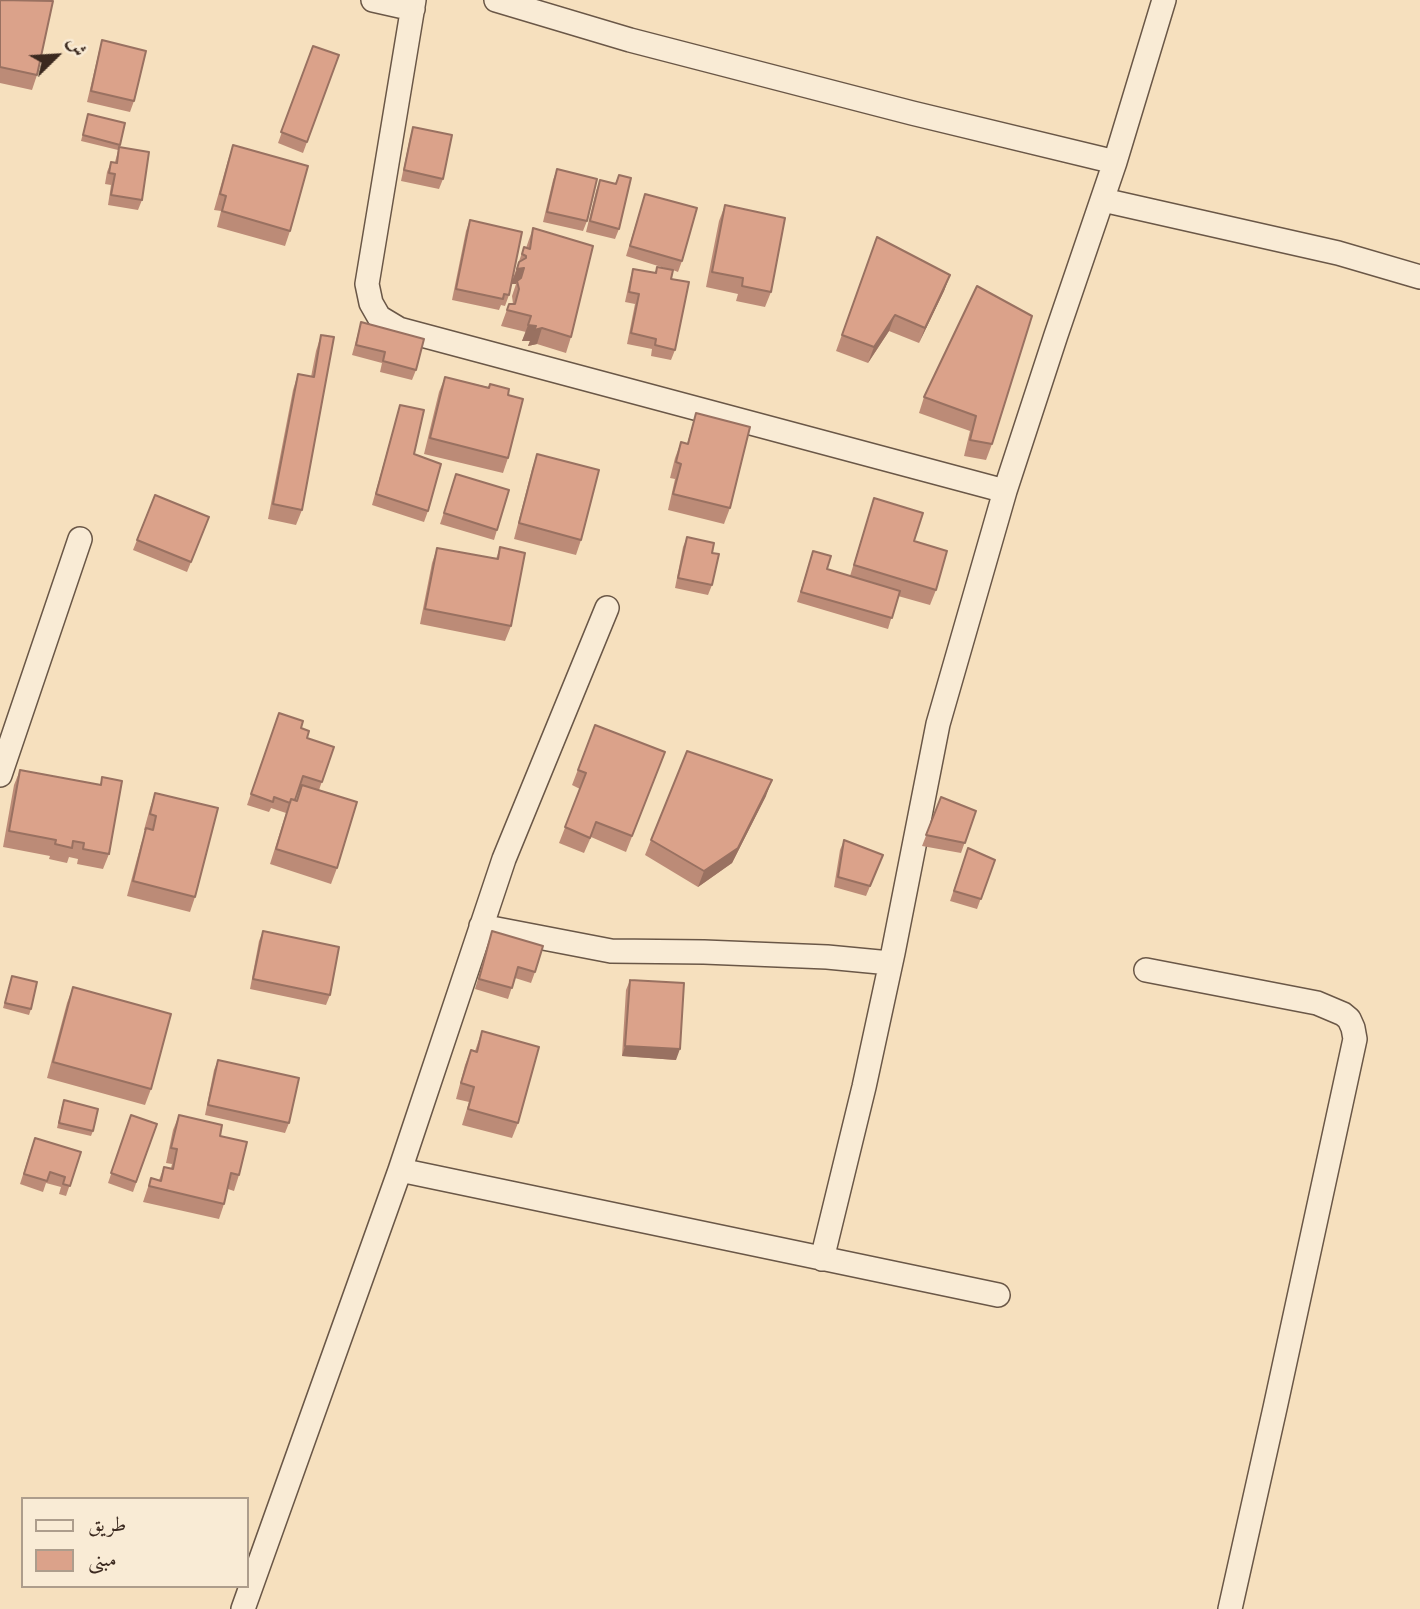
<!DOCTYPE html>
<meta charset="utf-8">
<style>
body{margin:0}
#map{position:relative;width:1420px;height:1609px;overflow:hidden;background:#f6e0be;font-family:"Sorts Mill Goudy",Amiri,serif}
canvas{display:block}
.legend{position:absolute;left:21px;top:1497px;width:228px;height:91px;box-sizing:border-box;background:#f9ebd5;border:2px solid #ad9d8c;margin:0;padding:9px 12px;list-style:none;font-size:21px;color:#3b291f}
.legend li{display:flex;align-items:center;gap:14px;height:35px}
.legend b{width:35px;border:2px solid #ad9d8c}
.north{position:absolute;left:21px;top:21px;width:70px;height:70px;-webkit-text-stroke:5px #f9ebd5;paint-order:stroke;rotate:66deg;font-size:19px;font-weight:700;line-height:28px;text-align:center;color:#3b291f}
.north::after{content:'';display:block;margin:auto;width:24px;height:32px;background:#3b291f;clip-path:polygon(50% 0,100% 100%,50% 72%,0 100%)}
</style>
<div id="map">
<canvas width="1420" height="1609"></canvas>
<ul class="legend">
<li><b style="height:9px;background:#f9ebd5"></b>طريق</li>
<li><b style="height:19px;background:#dba28a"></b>مبنى</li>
</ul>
<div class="north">ش</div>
</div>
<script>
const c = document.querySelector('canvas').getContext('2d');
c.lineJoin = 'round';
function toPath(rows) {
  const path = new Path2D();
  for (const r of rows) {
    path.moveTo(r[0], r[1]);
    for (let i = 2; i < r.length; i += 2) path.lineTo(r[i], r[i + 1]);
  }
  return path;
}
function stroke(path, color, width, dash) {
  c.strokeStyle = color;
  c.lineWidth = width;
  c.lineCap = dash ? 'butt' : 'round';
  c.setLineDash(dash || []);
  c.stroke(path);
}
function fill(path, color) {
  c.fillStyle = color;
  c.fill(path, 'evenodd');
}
const minor = toPath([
 [373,0,413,9],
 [414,0,367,284,371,303,379,317,399,329,1005,491],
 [496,0,630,40,912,113,1115,162],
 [1103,200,1338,253,1420,277],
 [0,775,80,539],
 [481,926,611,951,704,952,827,957,890,963],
 [1146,970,1317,1003,1343,1014,1349,1019,1353,1028,1355,1039,1275,1408,1230,1609],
 [400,1170,998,1295],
 [822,1259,864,1087,893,953,938,724,1005,491,1056,335,1115,162,1164,0],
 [243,1609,400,1170,504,859,607,608]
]);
stroke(minor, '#6a5747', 26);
stroke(minor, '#f9ebd5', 23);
fill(toPath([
 [0,0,37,75,32,90,0,83],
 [102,40,134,101,130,112,87,102,99,51],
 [313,46,339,55,303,153,278,143],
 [88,114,120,145,118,150,81,141],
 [413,127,443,179,439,189,401,181,410,137],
 [233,145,290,231,285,246,217,227,221,211,214,210,228,160],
 [119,147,142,200,138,210,108,205,111,185,105,184,107,172,111,162,115,162],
 [557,169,587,221,583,231,543,222,553,180],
 [619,175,619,229,615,239,586,232,596,191,600,180,615,184],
 [645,194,682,261,678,272,673,270,671,279,675,350,671,360,651,356,652,349,627,344,635,304,625,302,630,279,633,269,655,273,657,267,671,270,626,256],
 [725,205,771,292,765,307,736,301,738,294,706,287,719,221],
 [470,220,509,295,505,306,501,305,499,310,452,300,466,231],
 [533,228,571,337,566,353,537,344,528,346,530,341,522,341,526,332,501,326,509,304,513,304,512,296,516,284,511,284,524,247,526,248],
 [877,237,950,275,944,291,919,343,889,331,868,363,836,351],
 [977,286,992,444,986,460,964,456,970,431,919,413,924,397],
 [361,322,416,370,412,380,380,372,382,363,352,355],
 [321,335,302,510,296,525,268,519,293,390,298,374,311,377,316,351],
 [445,377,488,387,490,384,508,395,508,458,503,473,424,454,439,392],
 [400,405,428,511,424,522,372,505],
 [696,413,730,508,724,524,668,510,675,479,670,478,675,458,681,442,687,444],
 [537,454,581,540,576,555,514,539,532,469],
 [453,485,497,530,494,540,440,524],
 [155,495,209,517,187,572,133,550],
 [874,498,914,541,936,590,930,605,898,596,888,629,797,602,813,551,827,569,850,576],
 [687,537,712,553,712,585,708,595,675,588,683,547],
 [500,547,511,626,505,641,420,624,432,563,437,548,496,559],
 [279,713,301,728,307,738,334,747,319,790,337,868,331,884,270,864,286,813,271,808,269,812,247,805],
 [300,787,301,787,296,801,295,800],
 [595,725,665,752,626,852,591,837,584,853,559,843,580,789,572,785],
 [20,770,100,785,102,777,109,854,103,869,77,864,78,859,69,857,67,863,49,859,50,856,3,847,14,785],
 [155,793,195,897,190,912,127,896,141,844,146,830,144,830,150,808],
 [766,796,732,863,698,887,645,855,651,840],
 [941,797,976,811,961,853,922,846],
 [844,840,883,855,866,896,834,887,840,850],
 [968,848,995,860,977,909,950,901],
 [263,931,330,995,326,1005,250,989,259,941],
 [492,931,535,972,531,983,515,978,508,999,475,989],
 [12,976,31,1009,29,1015,3,1008],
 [630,980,676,1060,622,1056,626,990],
 [73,987,151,1089,145,1105,47,1078,67,1003],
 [482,1031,518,1123,512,1138,462,1125,469,1102,456,1099,465,1065,471,1050,475,1051],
 [218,1060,289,1123,285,1133,205,1115,214,1070],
 [62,1106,93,1131,91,1136,57,1128],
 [131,1115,157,1124,133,1192,108,1183],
 [179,1115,220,1136,239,1175,234,1191,228,1189,224,1204,219,1219,143,1202,151,1178,159,1180,164,1167,171,1168,172,1164,166,1163,173,1130],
 [31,1149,81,1152,66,1196,59,1194,61,1187,46,1183,43,1192,20,1184]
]), '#bc8b77');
fill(toPath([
 [524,268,519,283,517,281,516,284,511,284,517,269],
 [950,275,944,291,919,343,925,328],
 [895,315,889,331,868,363,874,347],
 [528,325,536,326,542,328,537,344,528,346,530,341,522,341],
 [772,780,766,796,732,863,698,887,704,871],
 [625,1046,680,1049,676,1060,622,1056]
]), '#997161');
const building = toPath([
 [0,0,53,1,37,75,0,67,0,0],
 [102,40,146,51,134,101,91,91,102,40],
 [313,46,339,55,307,142,281,132,313,46],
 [88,114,125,123,120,145,83,135,88,114],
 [413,127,452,135,443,179,404,170,413,127],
 [233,145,308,166,290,231,222,211,226,196,220,194,233,145],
 [119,147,149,152,142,200,111,195,115,174,109,173,111,162,117,163,119,147],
 [557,169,597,179,587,221,547,212,557,169],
 [619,175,631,178,619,229,590,221,600,180,616,184,619,175],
 [645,194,697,208,682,261,630,246,645,194],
 [725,205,785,218,771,292,742,286,743,278,712,272,725,205],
 [470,220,522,232,509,295,504,294,503,299,456,289,470,220],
 [533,228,593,246,571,337,542,328,534,330,536,326,528,325,531,316,507,310,509,304,515,304,519,289,517,281,521,278,524,268,517,269,519,262,526,258,526,256,522,254,524,247,530,249,533,228],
 [877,237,950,275,925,328,895,315,874,347,842,335,877,237],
 [657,267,673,270,671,279,689,282,675,350,655,345,656,339,631,333,639,294,629,292,633,269,656,273,657,267],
 [977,286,1032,316,992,444,970,440,976,416,924,397,977,286],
 [361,322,424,339,416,370,383,361,385,352,356,345,361,322],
 [321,335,334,337,302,510,273,504,298,374,314,377,321,335],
 [445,377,489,388,490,384,509,389,508,395,523,399,508,458,430,438,445,377],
 [400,405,424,410,414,454,441,464,428,511,376,494,400,405],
 [696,413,750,427,730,508,673,494,681,464,676,462,681,442,688,444,696,413],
 [537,454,599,470,581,540,519,523,537,454],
 [456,474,509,490,497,530,444,513,456,474],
 [155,495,209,517,191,562,137,540,155,495],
 [874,498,923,513,914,541,947,551,936,590,854,565,874,498],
 [687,537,714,543,712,553,719,554,712,585,678,578,687,537],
 [500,547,525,553,511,626,425,609,437,548,498,559,500,547],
 [813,551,831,556,827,569,900,591,892,618,801,592,813,551],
 [279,713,303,721,301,728,309,731,307,738,334,747,322,782,303,776,295,800,291,799,290,803,274,797,273,802,251,794,279,713],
 [595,725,665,752,632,836,596,822,590,838,565,827,586,773,578,770,595,725],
 [687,751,772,780,738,848,704,871,651,840,687,751],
 [20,770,101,785,102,777,122,781,109,854,83,849,84,843,73,841,72,848,55,844,56,840,9,831,20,770],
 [302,785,357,802,337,868,276,849,291,799,297,801,302,785],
 [155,793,218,808,195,897,133,881,146,828,153,830,156,816,150,814,155,793],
 [941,797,976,811,965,843,926,835,941,797],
 [844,840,883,855,870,886,838,877,844,840],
 [968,848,995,860,981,899,954,891,968,848],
 [263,931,339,947,330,995,253,979,263,931],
 [492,931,543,946,535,972,518,967,512,988,479,979,492,931],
 [12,976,37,982,31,1009,5,1003,12,976],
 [630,980,684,983,680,1049,625,1046,630,980],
 [73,987,171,1014,151,1089,53,1062,73,987],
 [482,1031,539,1047,518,1123,468,1109,474,1087,461,1083,471,1050,477,1052,482,1031],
 [218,1060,299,1078,289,1123,208,1105,218,1060],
 [64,1100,98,1109,93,1131,59,1123,64,1100],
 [131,1115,157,1124,136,1182,111,1173,131,1115],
 [179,1115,222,1125,220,1136,247,1142,239,1175,231,1173,224,1204,149,1186,151,1178,161,1181,164,1167,173,1169,177,1149,171,1148,179,1115],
 [35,1138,81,1152,70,1186,63,1184,65,1177,50,1172,47,1181,24,1174,35,1138]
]);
fill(building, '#dba28a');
stroke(building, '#997161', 2);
</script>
